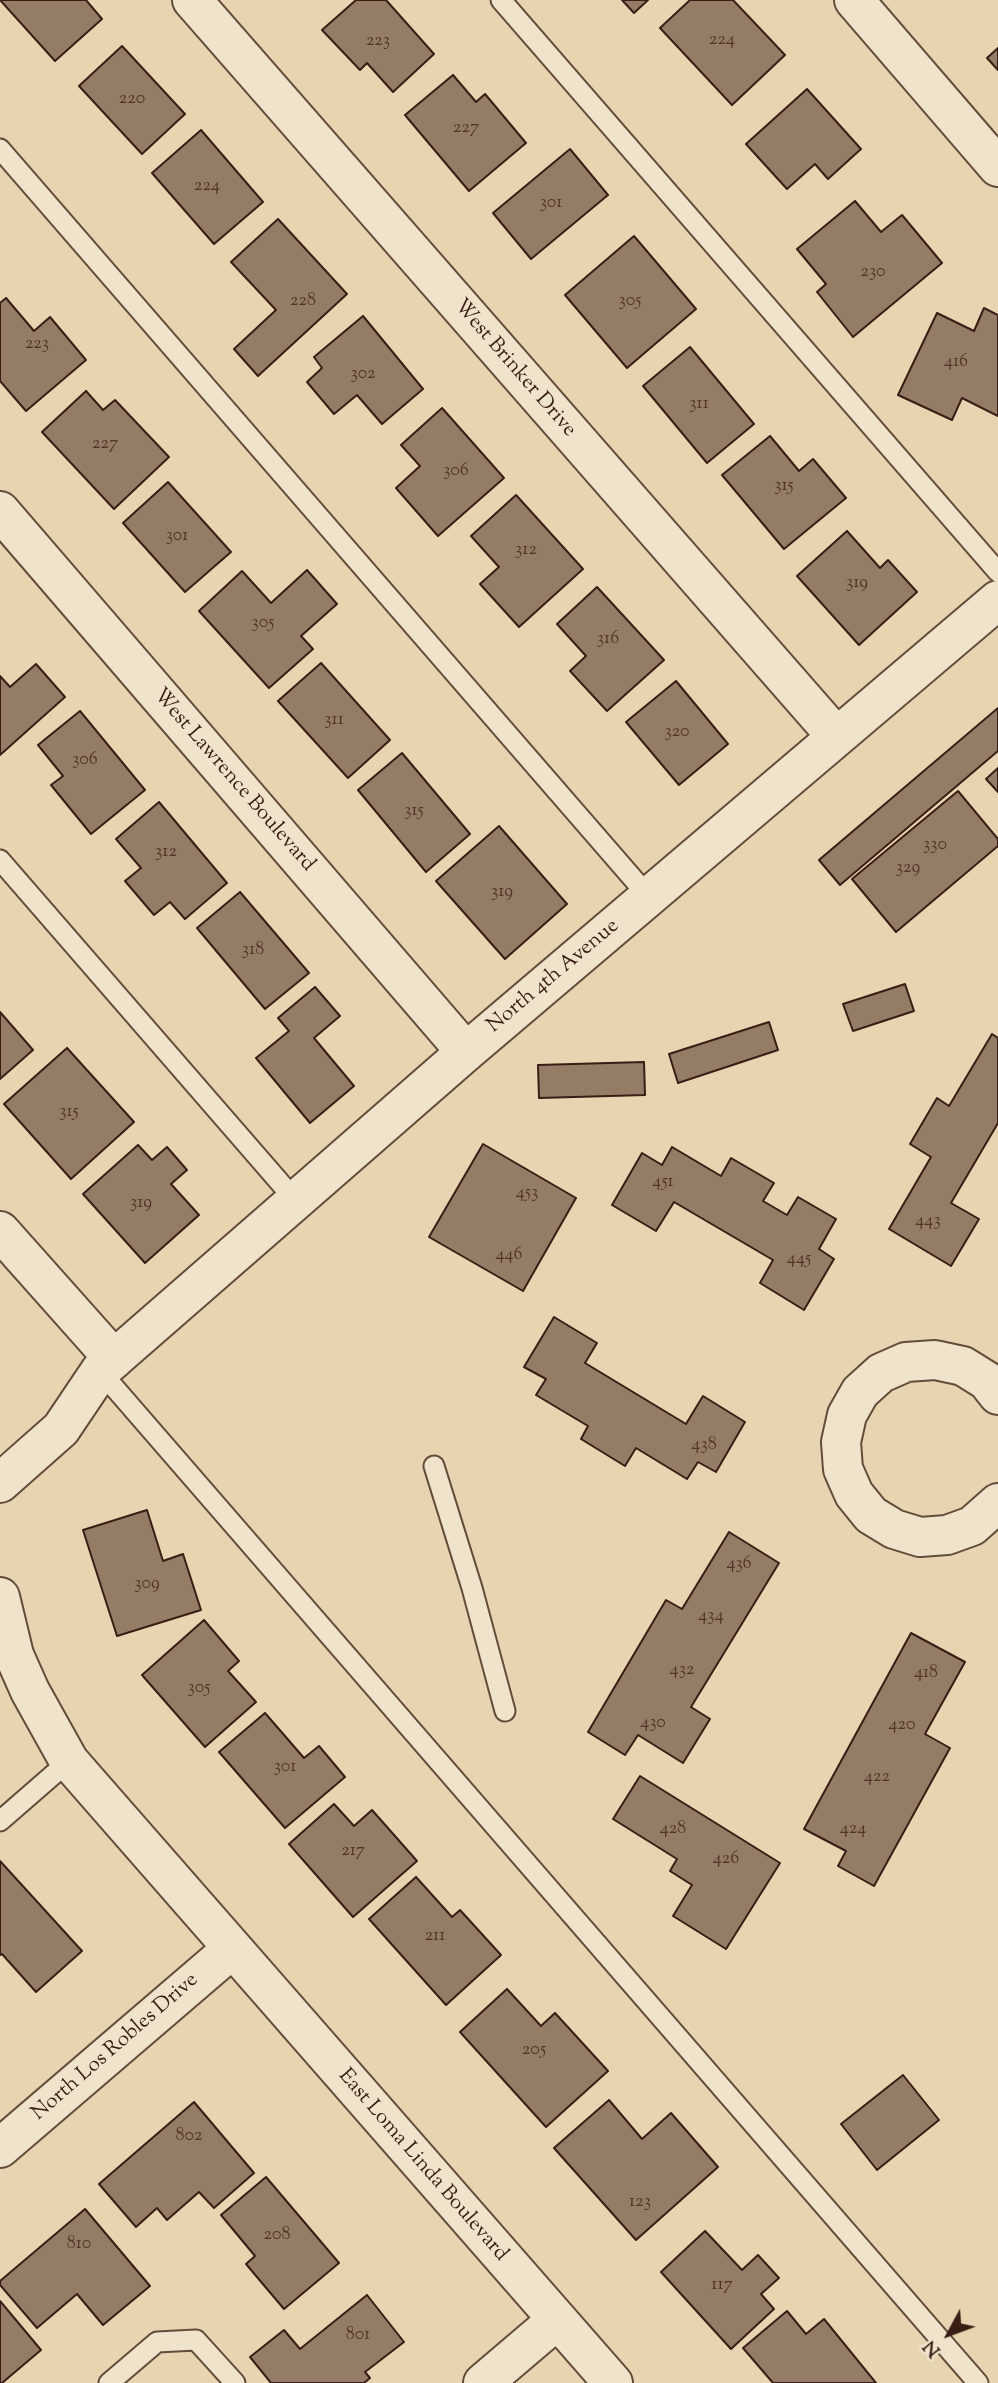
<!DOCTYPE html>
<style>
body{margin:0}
#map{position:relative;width:998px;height:2383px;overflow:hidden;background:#e7d4b1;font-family:"Sorts Mill Goudy",serif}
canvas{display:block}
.north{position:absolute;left:914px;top:2299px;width:70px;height:70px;-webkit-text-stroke:5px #efe3cc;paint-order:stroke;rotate:229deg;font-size:19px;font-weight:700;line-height:28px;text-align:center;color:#381e14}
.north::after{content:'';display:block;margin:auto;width:24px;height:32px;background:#381e14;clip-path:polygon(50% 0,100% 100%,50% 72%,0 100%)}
</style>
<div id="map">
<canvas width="998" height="2383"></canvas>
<div class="north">N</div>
</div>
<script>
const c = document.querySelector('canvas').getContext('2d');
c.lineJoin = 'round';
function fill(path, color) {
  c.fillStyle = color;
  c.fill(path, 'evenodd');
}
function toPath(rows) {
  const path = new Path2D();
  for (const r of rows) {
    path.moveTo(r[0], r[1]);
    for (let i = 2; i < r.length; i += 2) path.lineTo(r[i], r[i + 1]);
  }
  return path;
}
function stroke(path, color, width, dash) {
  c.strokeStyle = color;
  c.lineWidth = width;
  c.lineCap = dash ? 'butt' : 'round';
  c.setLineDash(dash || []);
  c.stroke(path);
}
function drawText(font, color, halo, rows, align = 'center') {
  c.font = font + ' "Sorts Mill Goudy",serif';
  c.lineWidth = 5;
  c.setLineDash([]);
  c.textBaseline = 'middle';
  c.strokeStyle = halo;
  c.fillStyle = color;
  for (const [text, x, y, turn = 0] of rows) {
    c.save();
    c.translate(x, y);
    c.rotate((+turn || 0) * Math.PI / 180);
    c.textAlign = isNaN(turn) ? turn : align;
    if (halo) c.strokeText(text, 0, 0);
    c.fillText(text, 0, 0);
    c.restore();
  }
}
const building = toPath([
 [0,0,86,0,102,19,55,61,0,0],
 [356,0,386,0,434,54,393,92,367,63,360,70,322,30,356,0],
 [622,0,648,0,634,13,622,0],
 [690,0,733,0,785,55,732,105,660,28,690,0],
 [122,46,185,114,142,154,79,86,122,46],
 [998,48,998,70,987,58,998,48],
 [453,75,476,102,485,94,526,143,469,191,405,115,453,75],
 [807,89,861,149,828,179,815,164,787,189,746,144,807,89],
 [201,130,263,202,214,244,152,173,201,130],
 [570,149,608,195,531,259,493,213,570,149],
 [855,201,881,232,902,215,942,263,853,337,817,292,826,284,797,249,855,201],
 [278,219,347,294,258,376,234,349,276,310,231,262,278,219],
 [634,236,696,309,627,368,565,295,634,236],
 [6,298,34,331,50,317,86,360,26,411,0,381,0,303,6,298],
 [984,308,998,315,998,416,962,398,952,420,898,395,937,313,974,331,984,308],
 [363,316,423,389,382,424,357,395,334,414,307,382,322,368,314,357,363,316],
 [690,347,754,424,707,463,643,386,690,347],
 [86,391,103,410,115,400,169,457,114,509,42,432,86,391],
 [442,408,504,478,438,536,396,488,420,466,401,445,442,408],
 [770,436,799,471,813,459,846,498,784,549,722,475,770,436],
 [168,482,231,552,185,592,123,523,168,482],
 [516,495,583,569,519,627,480,584,499,567,471,536,516,495],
 [847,531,880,568,888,560,917,592,859,645,797,576,847,531],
 [307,570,337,604,301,636,313,649,269,688,199,611,242,571,271,603,307,570],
 [597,587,664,660,607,711,570,671,586,656,557,624,597,587],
 [321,663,390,740,348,778,278,701,321,663],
 [36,664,65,697,0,755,0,676,10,687,36,664],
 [676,681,728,744,679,785,626,722,676,681],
 [998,708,998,751,840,885,819,860,998,708],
 [80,711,145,790,91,834,51,785,63,776,38,745,80,711],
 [402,753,470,834,426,872,358,790,402,753],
 [998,768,998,792,986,779,998,768],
 [958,791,998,839,998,846,896,932,852,879,958,791],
 [159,802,227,883,185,919,170,902,154,915,125,881,141,868,116,839,159,802],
 [499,826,567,904,505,959,436,881,499,826],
 [240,892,309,973,265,1009,197,928,240,892],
 [905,984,914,1011,853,1031,843,1004,905,984],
 [315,987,340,1016,314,1038,354,1086,310,1123,256,1058,289,1031,278,1018,315,987],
 [0,1012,33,1050,0,1079,0,1012],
 [769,1022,778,1050,678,1083,669,1054,769,1022],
 [992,1034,998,1038,998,1123,951,1203,979,1219,951,1266,889,1229,931,1157,910,1144,937,1098,949,1106,992,1034],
 [67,1048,134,1122,71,1179,4,1104,67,1048],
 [644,1062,645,1095,539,1098,538,1065,644,1062],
 [483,1144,576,1198,523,1291,429,1237,483,1144],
 [138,1145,152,1160,167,1147,187,1170,171,1184,199,1215,145,1263,83,1194,138,1145],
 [672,1147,721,1176,731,1158,774,1183,763,1201,787,1215,798,1197,836,1219,819,1249,834,1259,804,1310,760,1283,773,1260,674,1202,656,1231,612,1205,642,1153,662,1165,672,1147],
 [554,1317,597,1343,585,1363,686,1424,703,1396,745,1422,716,1472,698,1462,687,1479,636,1448,625,1466,581,1439,588,1426,536,1395,546,1379,524,1367,554,1317],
 [147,1510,163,1561,183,1554,201,1610,117,1636,83,1530,147,1510],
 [729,1532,779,1563,691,1707,710,1719,683,1763,638,1735,625,1755,588,1732,666,1600,682,1609,729,1532],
 [204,1620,239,1661,228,1671,256,1702,205,1747,142,1675,204,1620],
 [911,1633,965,1662,925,1734,950,1748,874,1886,838,1866,846,1851,804,1829,911,1633],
 [265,1713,304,1758,319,1746,345,1777,285,1828,219,1752,265,1713],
 [640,1776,780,1863,726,1949,673,1916,692,1885,670,1871,677,1859,613,1819,640,1776],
 [334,1804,354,1826,372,1810,417,1861,353,1917,289,1844,334,1804],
 [0,1861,82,1951,36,1992,2,1954,0,1955,0,1861],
 [416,1877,452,1917,460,1910,501,1955,446,2005,369,1919,416,1877],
 [507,1989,541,2026,555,2013,608,2071,546,2127,460,2032,507,1989],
 [903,2075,939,2120,877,2170,841,2124,903,2075],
 [609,2100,642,2139,671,2113,718,2167,636,2240,554,2148,609,2100],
 [194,2102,254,2173,214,2208,199,2192,167,2220,157,2208,136,2227,99,2184,194,2102],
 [266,2177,339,2263,284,2309,246,2264,255,2256,221,2215,266,2177],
 [85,2209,150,2286,103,2325,77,2294,37,2328,0,2285,0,2281,85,2209],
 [705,2231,742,2270,758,2255,779,2278,761,2294,774,2309,731,2349,661,2272,705,2231],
 [367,2295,404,2342,365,2372,370,2378,364,2383,271,2383,250,2357,284,2330,300,2349,367,2295],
 [0,2301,41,2350,2,2383,0,2383,0,2301],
 [787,2311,806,2334,824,2319,876,2383,773,2383,743,2348,787,2311]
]);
fill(building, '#937d66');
stroke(building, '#381e14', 2);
const service = toPath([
 [501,0,998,572],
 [0,149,649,897],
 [0,860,296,1201],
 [100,1371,978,2383],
 [434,1466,472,1588,505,1711],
 [0,1821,69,1761],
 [109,2383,157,2342,196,2340,235,2383]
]);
const minor = toPath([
 [192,0,836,736],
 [854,0,998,167],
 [0,511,466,1052],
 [114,1359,466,1052,998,600],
 [998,1395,987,1381,963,1366,935,1360,906,1362,881,1373,860,1392,847,1415,841,1442,843,1469,854,1494,871,1515,894,1529,920,1537,947,1535,972,1526,998,1503],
 [0,2148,232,1949],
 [483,2383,557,2320]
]);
const tertiary = toPath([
 [0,1231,114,1359,100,1371,61,1429,0,1483],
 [0,1597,14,1655,30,1691,69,1761,613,2383]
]);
stroke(service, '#644c3b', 23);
stroke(minor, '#644c3b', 42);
stroke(tertiary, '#644c3b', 42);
stroke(service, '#efe3cc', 19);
stroke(minor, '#efe3cc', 38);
stroke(tertiary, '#efe3cc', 38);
drawText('18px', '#4f3628', null, [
 ["224",722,41],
 ["223",378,42],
 ["220",132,100],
 ["227",466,129],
 ["224",207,187],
 ["301",551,204],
 ["230",873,273],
 ["228",303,302],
 ["305",630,302],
 ["223",37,345],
 ["416",956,363],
 ["302",363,375],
 ["311",699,405],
 ["227",105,445],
 ["306",456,472],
 ["315",784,487],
 ["301",177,537],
 ["312",526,551],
 ["319",857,584],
 ["305",263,624],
 ["316",608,640],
 ["311",334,721],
 ["320",677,733],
 ["306",85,761],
 ["315",414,812],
 ["330",935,846],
 ["312",166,853],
 ["329",908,869],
 ["319",502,893],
 ["318",253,951],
 ["315",69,1113],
 ["451",663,1183],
 ["453",527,1194],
 ["319",141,1204],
 ["443",928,1222],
 ["446",509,1256],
 ["445",799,1260],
 ["438",704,1446],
 ["436",739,1565],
 ["309",147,1585],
 ["434",711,1617],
 ["432",682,1671],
 ["418",926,1674],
 ["305",199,1689],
 ["430",653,1724],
 ["420",902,1726],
 ["301",285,1768],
 ["422",877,1778],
 ["428",673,1830],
 ["424",853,1830],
 ["217",353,1852],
 ["426",726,1860],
 ["211",435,1937],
 ["205",534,2051],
 ["802",189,2137],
 ["123",640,2203],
 ["208",277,2236],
 ["810",79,2245],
 ["117",722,2286],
 ["801",358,2336]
]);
drawText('21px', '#381e14', '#efe3cc', [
 ["West Brinker Drive",514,369,49],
 ["West Lawrence Boulevard",233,781,49],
 ["North 4th Avenue",554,977,-40],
 ["North Los Robles Drive",116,2048,-41],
 ["East Loma Linda Boulevard",422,2166,49]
]);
</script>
